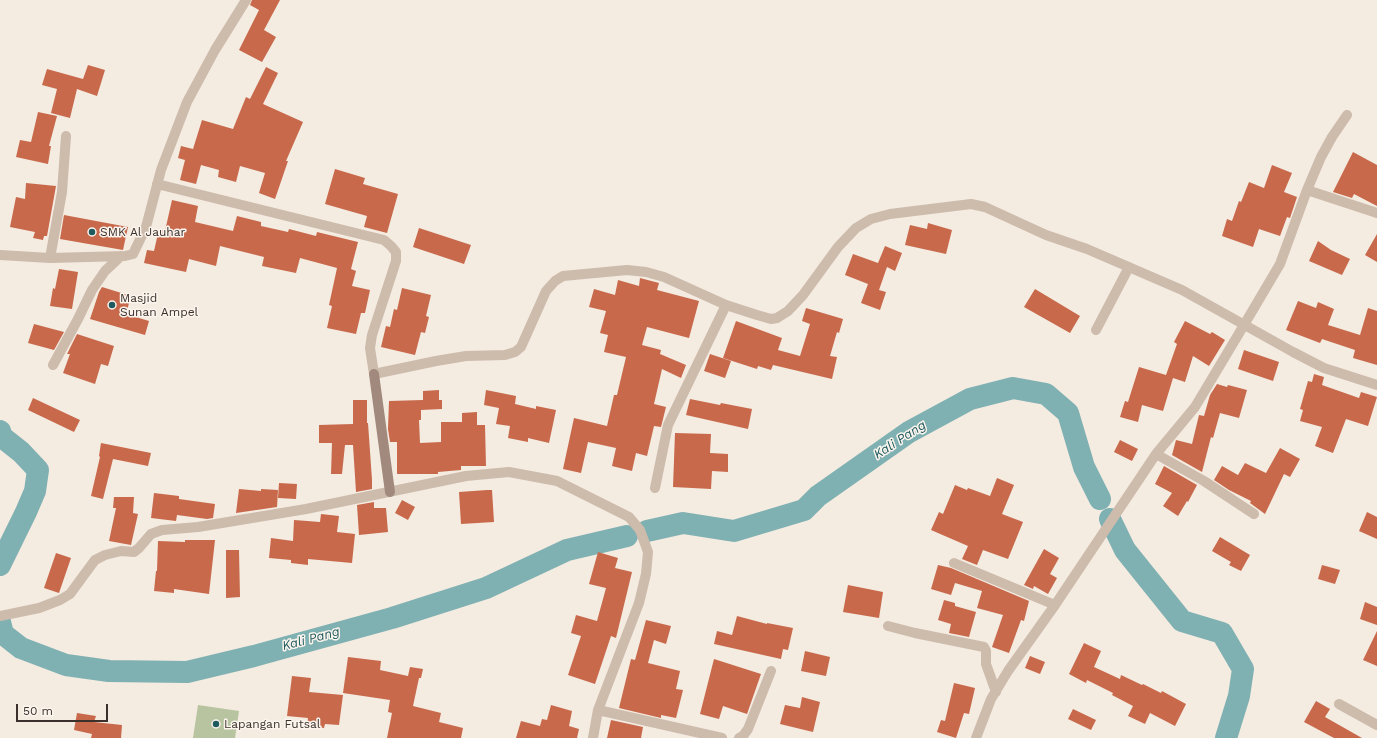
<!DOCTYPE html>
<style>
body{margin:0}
#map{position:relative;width:1377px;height:738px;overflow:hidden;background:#f4ebe1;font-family:"Work Sans",sans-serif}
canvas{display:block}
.scale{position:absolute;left:16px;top:704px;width:92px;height:18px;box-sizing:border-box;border:2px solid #3b302b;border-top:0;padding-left:5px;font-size:12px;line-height:14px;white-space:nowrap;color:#3b302b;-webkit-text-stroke:3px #fbf5ee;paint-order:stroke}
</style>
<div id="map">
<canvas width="1377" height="738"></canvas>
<div class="scale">50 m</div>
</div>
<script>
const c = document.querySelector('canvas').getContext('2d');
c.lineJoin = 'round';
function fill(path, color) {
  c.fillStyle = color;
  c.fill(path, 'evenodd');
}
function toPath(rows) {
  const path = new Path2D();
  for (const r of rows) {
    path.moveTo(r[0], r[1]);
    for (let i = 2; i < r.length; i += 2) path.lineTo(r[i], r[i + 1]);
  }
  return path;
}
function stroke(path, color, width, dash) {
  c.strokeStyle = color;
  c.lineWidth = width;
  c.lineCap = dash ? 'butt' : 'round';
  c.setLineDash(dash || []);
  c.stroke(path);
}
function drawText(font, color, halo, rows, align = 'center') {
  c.font = font + ' "Work Sans",sans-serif';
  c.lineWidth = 3;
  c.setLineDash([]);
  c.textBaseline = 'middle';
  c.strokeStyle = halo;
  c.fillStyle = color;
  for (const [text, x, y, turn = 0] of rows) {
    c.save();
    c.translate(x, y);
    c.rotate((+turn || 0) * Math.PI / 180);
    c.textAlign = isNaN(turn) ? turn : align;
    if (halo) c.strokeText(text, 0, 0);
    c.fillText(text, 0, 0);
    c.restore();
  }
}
fill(toPath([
 [198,705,239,711,235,738,193,738]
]), '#b8c4a0');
stroke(toPath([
 [0,431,2,437,21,452,38,470,35,491,26,512,0,565],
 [1110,519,1125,550,1182,621,1222,633,1243,669,1239,696,1226,738],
 [647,531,683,523,734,531,804,510,818,496,909,432,970,399,1013,388,1046,394,1068,413,1084,467,1100,499],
 [0,622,3,634,21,648,66,665,109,671,187,672,254,656,392,618,486,588,567,550,627,536]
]), '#7fb0b2', 22);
fill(toPath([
 [252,0,280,0,264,30,276,37,262,62,239,50,259,10,250,5],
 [88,65,105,70,97,96,77,89,70,118,51,113,57,89,42,85,47,69,83,79],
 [266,67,278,73,263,104,303,122,286,161,288,161,275,199,259,193,265,173,240,166,236,182,218,177,219,170,201,165,196,184,180,180,185,160,178,158,181,146,193,149,202,120,233,129,246,97,250,99],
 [38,112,57,116,49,146,51,146,48,164,16,157,20,140,31,142],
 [1353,152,1377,165,1377,206,1354,194,1352,198,1333,192],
 [1272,165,1292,173,1284,192,1297,197,1290,218,1287,217,1280,236,1259,229,1253,247,1222,236,1227,219,1232,221,1239,201,1241,202,1249,182,1264,188],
 [335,169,365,178,363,184,398,194,387,233,364,227,367,216,325,204],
 [26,183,56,186,47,236,44,236,43,240,33,238,35,232,10,227,16,197,25,199],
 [172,200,198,206,195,222,233,231,237,216,261,222,261,226,288,232,289,229,316,236,317,232,358,242,351,269,356,271,352,286,370,290,365,313,361,313,356,334,327,328,332,306,329,305,337,268,300,258,296,273,262,266,264,257,220,246,216,266,189,259,186,272,144,263,147,250,154,251,159,229,165,231],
 [64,215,128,227,123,250,60,239],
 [928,223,952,230,946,254,905,245,910,225,927,229],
 [419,228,471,245,464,264,413,247],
 [1377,234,1377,262,1365,255],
 [1318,241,1331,250,1350,259,1342,275,1309,261],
 [885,246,902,253,895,271,887,267,879,290,886,292,880,310,861,303,868,284,845,275,853,254,878,263],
 [59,269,78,272,72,309,50,306,53,288,55,289],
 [640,278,659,283,657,290,699,301,689,338,647,327,642,345,661,350,660,354,686,365,681,378,662,369,654,404,666,407,661,427,654,426,647,456,636,453,632,471,612,466,616,448,588,442,581,473,563,469,574,418,607,426,614,395,617,395,626,357,604,352,608,335,600,333,606,311,589,307,594,289,615,295,618,280,639,286],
 [102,287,131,296,126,314,149,321,145,335,90,319,99,292],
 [402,288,431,295,426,316,429,317,425,333,421,332,415,355,381,347,386,326,390,327,394,309,397,310],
 [1035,289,1080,316,1070,333,1024,307],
 [1298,301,1316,308,1318,302,1334,309,1328,325,1360,335,1368,308,1377,311,1377,365,1353,358,1355,350,1322,339,1320,343,1286,330],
 [806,308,843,319,839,333,837,332,830,356,837,357,832,379,773,365,771,370,758,366,757,369,723,358,736,321,782,338,778,350,800,356,810,324,802,321],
 [1185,321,1210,334,1212,332,1225,340,1209,366,1193,356,1185,382,1173,378,1163,411,1142,405,1138,422,1120,417,1125,401,1128,402,1139,367,1166,375,1177,344,1174,342],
 [34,324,64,332,54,350,28,343],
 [77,334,114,346,108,366,101,364,95,384,63,373,70,354,67,354],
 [1244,350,1279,362,1273,381,1238,369],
 [710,354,731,361,725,378,704,371],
 [1314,374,1324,377,1322,385,1359,398,1361,392,1377,397,1368,426,1346,419,1333,453,1315,446,1322,427,1300,421,1303,410,1300,409,1308,381,1312,382],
 [1217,384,1227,387,1228,385,1247,390,1239,418,1220,413,1213,438,1211,437,1202,472,1172,455,1176,440,1192,444,1199,415,1204,416,1210,395],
 [439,390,439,400,442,400,442,409,421,410,421,420,419,420,420,443,441,442,441,422,462,422,462,413,477,412,477,425,485,425,486,466,461,466,461,470,438,472,438,474,397,474,397,442,390,442,388,429,389,401,423,400,423,391],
 [486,390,516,396,515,404,536,409,536,406,556,410,549,443,528,438,528,442,508,438,510,426,496,424,499,408,484,405],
 [33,398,80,420,74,432,28,410],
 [690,399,720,405,721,403,752,409,748,429,686,415],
 [353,400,367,400,367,423,368,423,372,480,372,489,356,492,353,445,345,445,342,474,331,474,332,443,319,443,319,425,353,424],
 [675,433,711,434,710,453,728,454,728,472,712,471,711,489,673,487],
 [1120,440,1138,449,1132,461,1114,452],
 [101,443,151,453,148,466,113,459,103,499,91,496,100,457,99,456],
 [1280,448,1300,459,1290,477,1284,474,1265,514,1250,503,1251,501,1229,490,1214,480,1222,466,1238,475,1245,463,1266,473],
 [1164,466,1197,485,1188,502,1187,501,1178,516,1163,506,1172,493,1155,484],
 [997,478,1014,485,1002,514,1023,522,1008,559,983,550,977,565,962,559,968,546,931,530,939,512,943,514,955,485,967,490,968,488,990,496],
 [279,483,297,484,296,499,278,498],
 [239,489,261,491,261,489,278,490,277,507,236,513],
 [487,490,492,490,494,522,461,524,459,492],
 [154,493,179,496,179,499,215,504,213,518,207,519,177,515,176,521,151,518],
 [114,497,134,497,133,513,138,514,131,545,109,541,116,508,113,508],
 [402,500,415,507,408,520,395,513],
 [374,502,374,508,386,508,388,532,359,535,357,505],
 [1367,512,1377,517,1377,539,1359,531],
 [321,514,339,516,337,532,355,534,352,563,308,559,308,565,291,563,291,560,269,558,271,538,293,541,294,520,320,522],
 [1220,537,1250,555,1241,571,1229,565,1231,562,1212,551],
 [185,540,215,540,209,594,174,589,174,593,154,591,156,571,157,571,158,541,185,542],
 [1044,549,1059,558,1050,574,1057,578,1048,594,1034,586,1033,589,1024,585],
 [226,550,239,550,240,597,226,598],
 [598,552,618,558,615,568,632,572,616,638,611,636,595,684,568,675,581,636,571,633,576,615,597,621,606,588,589,584],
 [56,553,71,558,59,593,44,588],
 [938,565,951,568,1029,601,1024,621,1021,620,1009,653,992,647,1003,615,977,608,982,591,955,583,951,595,931,589],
 [1322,565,1340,570,1335,584,1318,579],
 [848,585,883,592,879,618,843,612],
 [944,600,955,603,955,606,976,612,969,637,949,633,951,624,938,620],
 [1365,602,1377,607,1377,625,1360,619],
 [737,616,767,624,767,623,793,628,788,650,783,649,781,659,714,644,717,631,732,635],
 [646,620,671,626,666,644,654,640,648,663,680,671,676,689,683,690,676,718,661,715,661,718,619,708,631,659,635,660],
 [1377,631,1377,666,1363,660],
 [1084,643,1101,651,1094,667,1120,679,1121,675,1142,685,1143,684,1161,693,1162,691,1186,704,1175,726,1150,713,1145,724,1128,716,1133,706,1112,695,1113,693,1087,680,1086,683,1069,674],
 [805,651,830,657,826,676,801,671],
 [1030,656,1045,662,1040,674,1025,668],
 [348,657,381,661,380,670,408,676,410,667,423,669,421,678,419,678,413,706,441,713,439,722,463,728,461,738,387,738,392,713,388,712,390,700,343,693],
 [714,659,761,674,747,714,723,706,719,719,700,714],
 [292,676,311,678,309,692,343,695,339,725,325,724,324,728,307,726,308,718,287,716],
 [954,683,975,688,969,714,964,713,956,738,937,732,941,720,945,721],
 [802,697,820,702,813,732,780,724,785,705,800,708],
 [1316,701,1330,709,1325,717,1362,738,1334,738,1304,722],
 [551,705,572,711,569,726,579,729,577,738,516,738,521,721,540,726,542,719,547,720],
 [1073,709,1096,720,1091,730,1068,719],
 [77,713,96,716,94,722,122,725,121,738,91,738,92,734,74,730],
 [611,720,643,727,641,738,607,738]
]), '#c8694b');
stroke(toPath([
 [157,184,384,240,391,246,396,252,396,261,372,335,370,348,374,374,436,361,466,356,505,355,515,352,521,347,546,291,555,281,563,276,627,270,646,272,664,277,726,305,757,315,771,319,777,318,788,311,803,295,838,247,856,228,871,219,890,214,971,204,985,207,1046,235,1087,249,1182,290,1293,352,1324,368,1377,385],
 [1307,190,1377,213],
 [0,255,50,258,125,256,133,254,146,227,161,170,187,102,215,50,246,0],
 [50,258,62,192,66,136],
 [1096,330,1129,267],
 [53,365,78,319,92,290,105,271,121,256],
 [1156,454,1204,481,1254,514],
 [655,488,668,425,726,305],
 [954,563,1055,605],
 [0,616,39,608,60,600,70,594,95,560,105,555,121,551,134,552,139,548,151,534,162,530,198,527,306,509,466,476,509,472,557,481,629,517,640,530,648,552,646,574,639,603,598,710,593,738],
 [888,626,915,633,984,647,986,651,986,664,996,692],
 [1339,704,1377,725],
 [598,710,722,738],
 [739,738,743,736,748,729,771,671],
 [976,738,991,699,1008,671,1055,605,1156,454,1195,407,1244,325,1280,264,1307,190,1321,157,1332,137,1347,115]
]), '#cdbbac', 10);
stroke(toPath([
 [374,374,390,492]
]), '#a18a7d', 10);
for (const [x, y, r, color] of [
 [92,232,4,"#1f5a5e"],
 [112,305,4,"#1f5a5e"],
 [216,724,4,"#1f5a5e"]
]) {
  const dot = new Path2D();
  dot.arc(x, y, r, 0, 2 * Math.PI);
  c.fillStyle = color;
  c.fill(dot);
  stroke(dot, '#fbf5ee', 1.5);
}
drawText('12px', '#3b302b', '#fbf5ee', [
 ["SMK Al Jauhar",100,232],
 ["Masjid",120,298],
 ["Sunan Ampel",120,312],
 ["Lapangan Futsal",224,724]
], 'left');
drawText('italic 13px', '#1f5a5e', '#fbf5ee', [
 ["Kali Pang",900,440,-33],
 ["Kali Pang",311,639,-15]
]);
</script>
